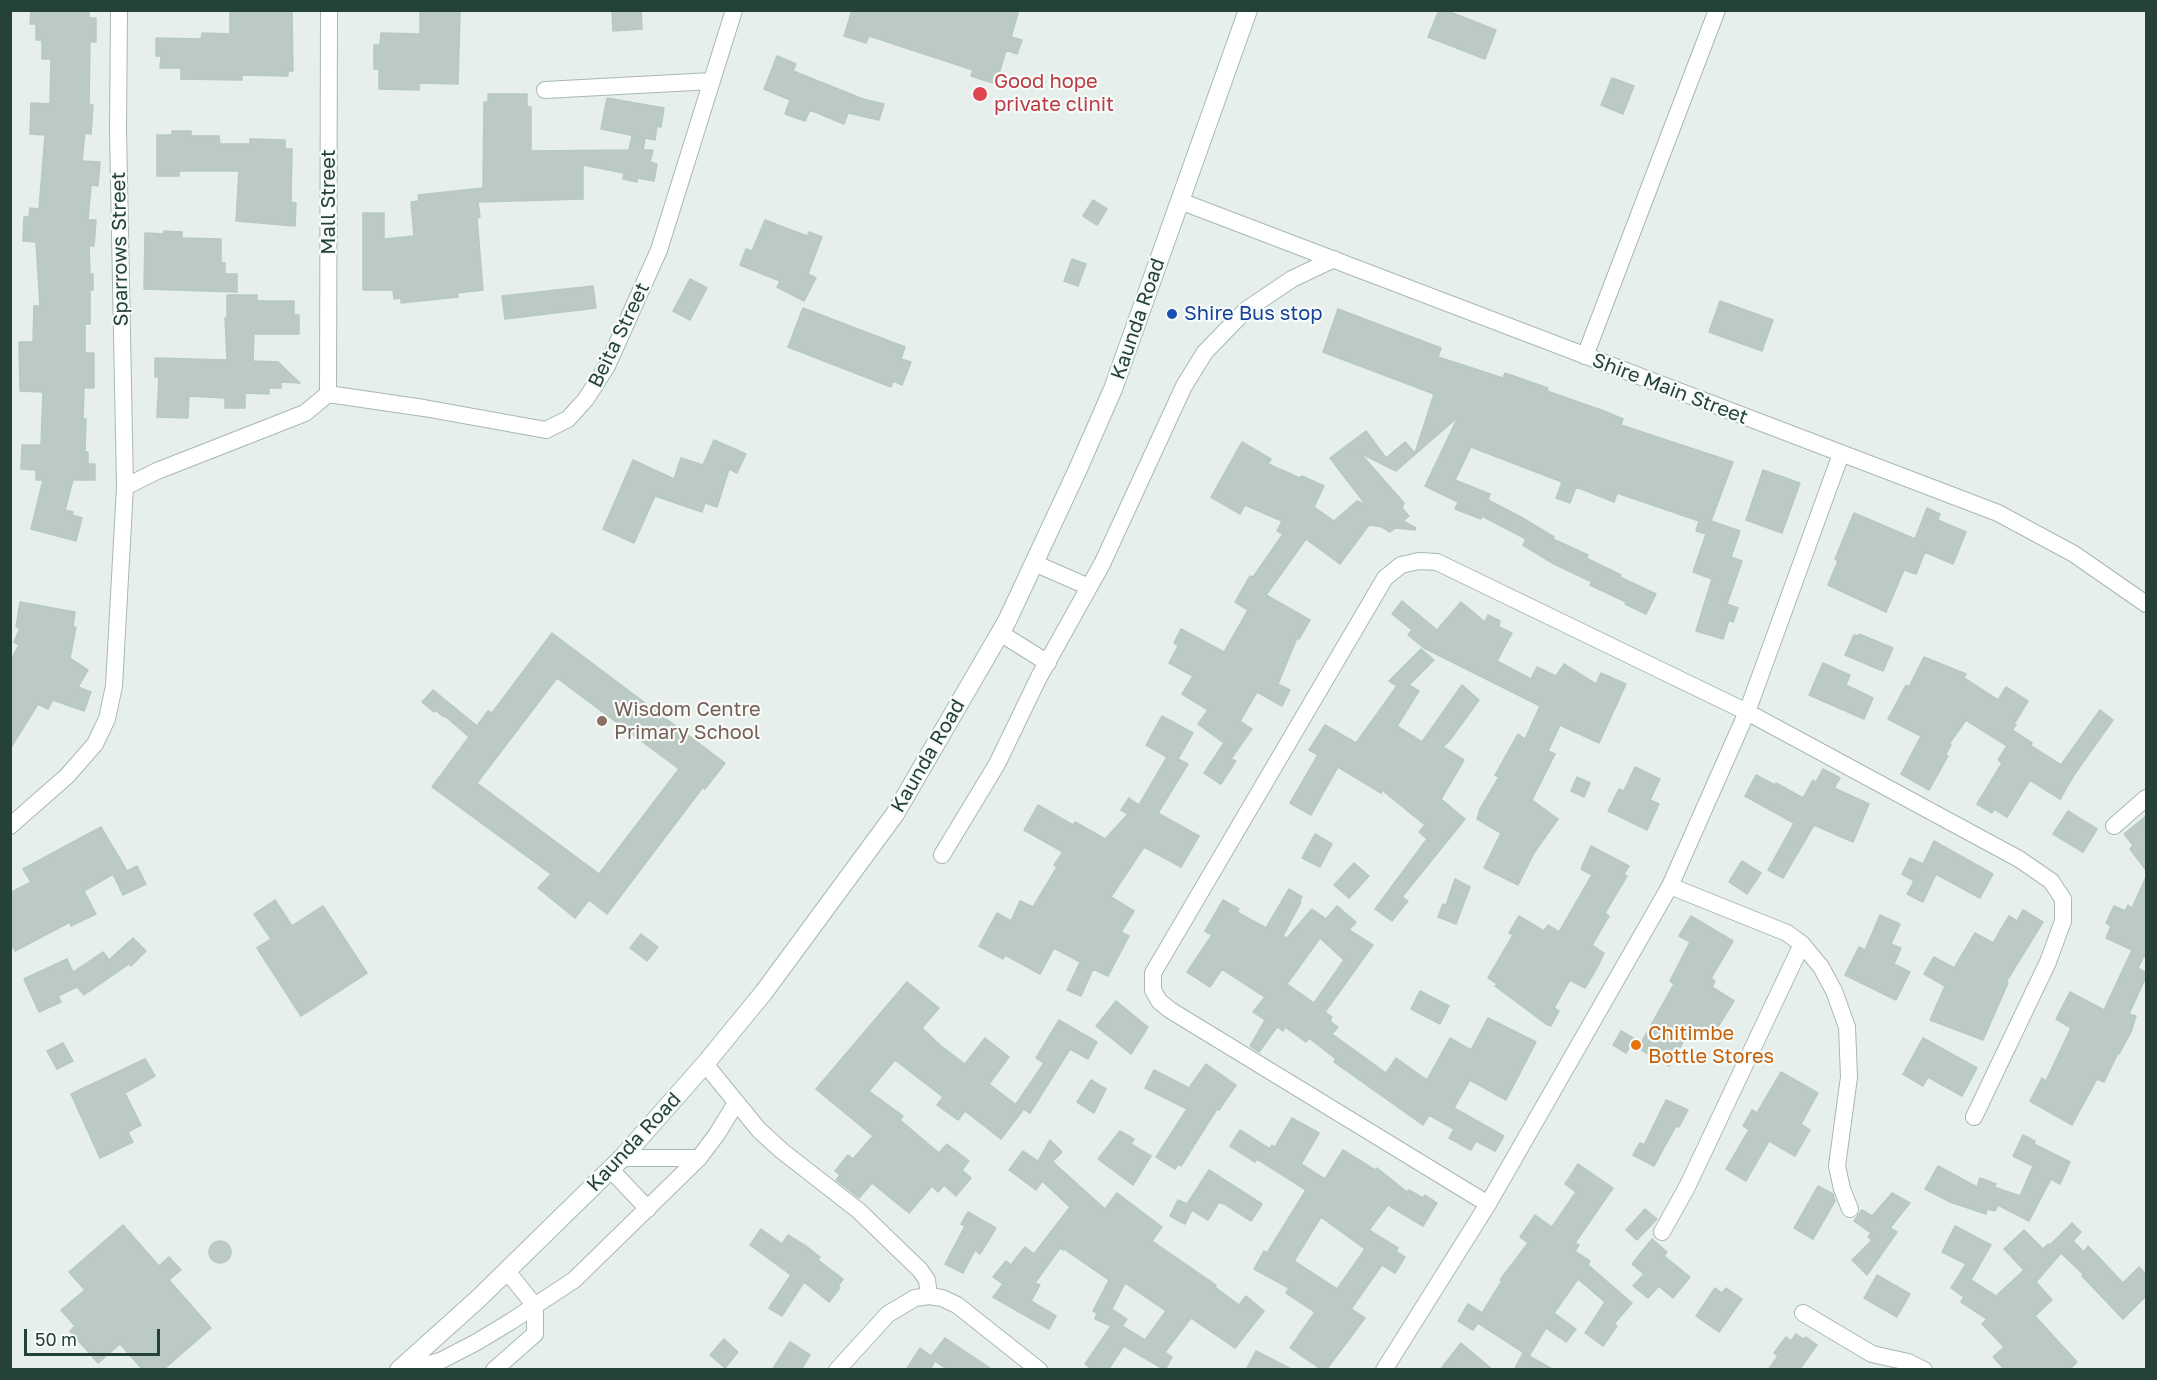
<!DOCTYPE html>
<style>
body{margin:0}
#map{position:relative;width:2157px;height:1380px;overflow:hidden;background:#e6efeb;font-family:"Golos Text",sans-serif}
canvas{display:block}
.frame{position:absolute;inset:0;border:12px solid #24423a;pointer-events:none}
.scale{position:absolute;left:24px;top:1329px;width:136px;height:27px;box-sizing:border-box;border:3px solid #24423a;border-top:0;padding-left:8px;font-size:18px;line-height:21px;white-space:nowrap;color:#24423a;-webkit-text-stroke:4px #f7fbf9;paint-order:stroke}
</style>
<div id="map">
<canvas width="2157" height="1380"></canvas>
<div class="frame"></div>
<div class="scale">50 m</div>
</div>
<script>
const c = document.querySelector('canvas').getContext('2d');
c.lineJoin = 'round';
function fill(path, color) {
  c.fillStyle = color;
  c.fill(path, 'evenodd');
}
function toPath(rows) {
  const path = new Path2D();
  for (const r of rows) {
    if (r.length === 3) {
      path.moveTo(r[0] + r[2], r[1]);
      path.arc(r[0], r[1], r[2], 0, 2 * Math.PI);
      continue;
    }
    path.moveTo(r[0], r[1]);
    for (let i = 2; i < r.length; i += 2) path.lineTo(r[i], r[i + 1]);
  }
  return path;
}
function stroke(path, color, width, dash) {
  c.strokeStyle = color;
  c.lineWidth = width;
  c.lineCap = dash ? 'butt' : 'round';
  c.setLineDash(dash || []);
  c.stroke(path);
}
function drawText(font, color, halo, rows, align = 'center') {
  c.font = font + ' "Golos Text",sans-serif';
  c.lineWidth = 4.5;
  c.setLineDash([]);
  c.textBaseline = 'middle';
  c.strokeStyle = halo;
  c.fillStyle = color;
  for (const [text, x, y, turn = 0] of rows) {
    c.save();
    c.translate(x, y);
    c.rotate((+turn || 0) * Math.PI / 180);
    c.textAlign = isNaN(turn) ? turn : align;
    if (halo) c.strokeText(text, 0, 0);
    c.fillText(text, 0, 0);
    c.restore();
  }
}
const building = toPath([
 [31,10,89,10,89,18,96,18,96,42,90,42,89,105,93,105,91,134,85,133,82,161,100,162,98,186,91,185,88,220,96,220,94,246,89,246,90,274,93,274,93,290,90,290,90,324,85,324,85,353,94,353,94,388,84,388,83,419,86,419,85,452,88,452,88,464,95,464,95,480,73,480,65,510,73,512,72,515,82,518,76,541,31,529,43,480,36,480,36,470,21,469,22,445,41,445,43,392,20,391,19,342,33,342,34,306,40,306,36,242,23,241,24,217,29,217,30,208,39,209,45,135,30,134,31,103,50,104,51,59,42,59,42,40,36,40,36,24,30,24,31,10],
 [230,10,292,10,293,71,288,71,288,76,242,75,242,80,181,79,181,68,160,68,161,56,156,56,156,38,201,39,202,33,230,34,230,10],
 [420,10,460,11,458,84,419,83,419,90,379,89,379,69,374,69,374,45,380,45,381,33,420,34,420,10],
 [612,10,641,10,642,29,613,31,612,10],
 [852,10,1019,10,1011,37,1022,40,1017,54,1006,50,996,84,971,76,973,70,869,36,866,43,844,36,852,10],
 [1439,10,1445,10,1496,30,1485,59,1428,37,1439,10],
 [777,56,796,64,793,71,863,99,884,104,879,120,848,113,844,124,810,110,805,121,785,114,790,100,764,89,777,56],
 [1612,78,1634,86,1623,114,1601,105,1612,78],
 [488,94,527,94,527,107,531,107,531,151,629,150,632,136,645,139,643,150,653,150,650,162,657,164,654,181,637,178,637,182,623,179,624,173,583,165,583,199,478,202,480,217,477,218,483,290,457,293,458,297,401,303,401,298,394,299,393,290,363,290,363,213,384,213,384,239,414,236,411,202,419,201,418,195,483,188,484,102,488,102,488,94],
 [607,98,664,108,661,127,657,126,655,140,601,129,607,98],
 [172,131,191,131,191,136,219,136,220,144,250,144,250,139,285,140,285,149,292,149,291,202,296,203,295,226,236,221,239,171,179,171,179,176,157,176,157,135,172,135,172,131],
 [1093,200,1107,209,1097,225,1083,216,1093,200],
 [765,220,807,236,809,232,822,237,808,274,816,278,804,301,777,287,780,281,740,265,746,249,752,251,765,220],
 [164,231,182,232,182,238,221,239,221,263,225,263,225,274,237,274,237,292,144,289,145,233,164,234,164,231],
 [1072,259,1086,264,1078,286,1064,281,1072,259],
 [690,279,707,288,690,320,673,311,690,279],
 [593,286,596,308,505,319,502,296,593,286],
 [227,295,257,295,257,301,294,301,294,315,299,315,299,334,254,334,253,361,278,362,300,383,281,382,281,388,269,388,269,394,245,393,245,408,225,408,225,398,189,396,188,418,157,417,159,377,155,377,155,358,227,360,225,318,227,318,227,295],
 [1720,301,1773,320,1762,351,1709,332,1720,301],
 [803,308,905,347,901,359,911,362,902,385,893,381,891,387,788,347,803,308],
 [1338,309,1441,348,1438,357,1503,378,1505,373,1548,388,1547,391,1604,411,1623,419,1621,425,1733,462,1711,521,1740,531,1731,557,1742,561,1727,604,1738,608,1733,622,1729,620,1723,639,1696,631,1712,579,1693,572,1706,534,1696,531,1699,521,1617,493,1614,502,1576,487,1570,503,1556,498,1562,482,1471,447,1455,480,1490,494,1488,500,1521,517,1554,537,1553,539,1588,555,1586,558,1621,575,1620,577,1656,594,1646,614,1625,604,1626,602,1590,585,1592,582,1554,564,1523,545,1526,539,1482,516,1481,519,1455,509,1458,502,1425,486,1458,417,1396,471,1360,453,1404,503,1402,508,1409,516,1403,521,1416,528,1415,530,1395,528,1390,532,1382,527,1369,525,1340,564,1306,539,1266,595,1310,620,1299,639,1297,638,1278,684,1290,690,1282,706,1257,692,1240,721,1252,729,1231,759,1236,761,1221,784,1204,773,1224,743,1198,724,1208,710,1182,694,1193,676,1169,663,1178,646,1174,643,1181,629,1224,652,1248,610,1235,602,1250,576,1253,577,1283,534,1277,531,1282,521,1245,505,1240,514,1211,497,1242,442,1271,459,1268,464,1300,478,1302,476,1324,486,1314,507,1334,521,1357,501,1366,505,1330,458,1366,431,1386,458,1405,442,1415,453,1434,394,1323,352,1338,309],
 [714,440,746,454,737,473,729,469,717,507,705,503,702,512,655,496,634,543,603,529,633,460,674,479,681,458,703,465,714,440],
 [1763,470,1800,483,1782,533,1746,520,1763,470],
 [1927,508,1940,514,1938,520,1966,532,1953,564,1925,552,1916,574,1904,570,1886,612,1828,585,1838,561,1835,559,1854,513,1915,539,1927,508],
 [1402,601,1437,630,1461,602,1485,622,1488,615,1500,621,1499,627,1512,633,1497,661,1531,679,1537,667,1556,676,1564,664,1596,684,1601,673,1626,684,1599,743,1560,725,1548,751,1555,754,1532,800,1558,819,1534,853,1518,885,1484,868,1501,833,1477,819,1480,809,1499,777,1495,775,1518,734,1525,739,1540,706,1424,648,1408,635,1412,630,1392,614,1402,601],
 [20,602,75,612,73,627,76,627,70,658,88,670,78,687,91,692,84,711,53,700,48,709,38,704,10,749,10,661,19,645,14,642,20,628,16,627,20,602],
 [552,633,725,763,705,789,703,787,607,914,589,900,575,918,538,888,551,874,432,787,469,737,444,715,444,717,435,710,434,712,422,702,433,690,477,726,488,711,492,713,552,633],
 [557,678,679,769,599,874,477,783,557,678],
 [1859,634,1893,648,1883,671,1845,655,1854,635,1858,636,1859,634],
 [1421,649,1434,660,1409,685,1419,691,1397,726,1422,742,1462,685,1479,700,1450,740,1443,747,1464,760,1441,799,1465,819,1402,897,1408,901,1392,921,1375,909,1427,839,1419,832,1425,825,1382,790,1381,793,1338,767,1311,815,1290,803,1318,755,1309,750,1325,725,1356,743,1397,686,1389,681,1421,649],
 [1924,657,1966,674,1964,678,1998,700,2006,687,2028,701,2014,724,2016,725,2012,730,2032,743,2031,746,2061,765,2100,710,2113,720,2074,775,2060,799,2030,780,2007,817,1994,809,1992,813,1977,804,2002,763,1998,760,2007,746,1966,720,1949,744,1951,745,1945,755,1948,756,1929,790,1901,774,1921,736,1888,719,1906,685,1909,687,1924,657],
 [1823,663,1850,675,1846,685,1873,698,1864,719,1809,695,1823,663],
 [1162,716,1193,733,1178,759,1188,764,1158,813,1199,836,1181,867,1144,847,1111,897,1134,911,1121,932,1129,936,1108,976,1093,969,1081,996,1067,990,1080,962,1054,948,1040,974,1005,955,1003,959,979,946,997,913,1011,921,1020,901,1033,907,1057,867,1054,865,1063,852,1024,830,1038,805,1073,825,1075,822,1105,839,1128,814,1121,810,1129,798,1139,805,1167,757,1146,745,1162,716],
 [1635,767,1660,779,1650,800,1659,804,1647,830,1608,811,1619,789,1624,791,1635,767],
 [1823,769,1840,778,1834,788,1869,804,1853,842,1814,825,1783,878,1768,870,1794,823,1745,796,1756,775,1775,785,1776,783,1803,798,1813,780,1816,782,1823,769],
 [1577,777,1590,783,1584,797,1571,791,1577,777],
 [2068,811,2097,829,2083,852,2053,834,2068,811],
 [2146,816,2146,870,2130,849,2133,845,2124,834,2146,816],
 [101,827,127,871,137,866,146,884,123,895,113,874,84,891,96,914,71,926,70,922,15,951,10,942,10,893,31,882,23,869,101,827],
 [1315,834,1332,844,1320,867,1302,858,1315,834],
 [1934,841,1993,874,1980,898,1936,874,1923,902,1907,894,1914,881,1902,874,1910,858,1923,864,1934,841],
 [1591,846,1629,866,1624,874,1627,876,1605,913,1609,916,1592,945,1604,953,1598,966,1585,988,1570,980,1554,1008,1559,1011,1551,1026,1546,1024,1495,986,1497,984,1488,978,1513,935,1509,933,1519,916,1544,931,1548,925,1559,932,1592,875,1581,869,1591,846],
 [1742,861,1761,873,1747,894,1729,882,1742,861],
 [1354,863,1369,876,1349,898,1334,885,1354,863],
 [2146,877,2146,957,2144,956,2138,968,2146,973,2146,977,2129,1014,2136,1016,2131,1032,2119,1054,2118,1053,2104,1082,2097,1079,2072,1125,2030,1101,2042,1078,2046,1081,2071,1028,2056,1019,2070,992,2104,1010,2132,950,2106,938,2111,926,2106,923,2114,906,2125,911,2128,905,2132,908,2146,877],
 [1455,879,1470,887,1456,924,1438,917,1443,904,1446,905,1455,879],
 [1289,889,1302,897,1300,900,1301,902,1283,936,1287,938,1312,909,1326,919,1337,906,1356,922,1349,930,1373,945,1325,1012,1332,1017,1330,1021,1338,1027,1332,1034,1386,1073,1396,1058,1427,1080,1450,1038,1471,1050,1488,1018,1536,1042,1506,1100,1470,1080,1454,1108,1504,1136,1495,1151,1476,1141,1471,1150,1449,1138,1454,1129,1429,1115,1423,1125,1334,1062,1336,1059,1309,1038,1306,1042,1285,1027,1283,1031,1277,1027,1259,1052,1250,1046,1265,1020,1253,1012,1265,997,1222,969,1210,987,1187,972,1212,935,1205,931,1223,900,1239,909,1237,912,1266,928,1289,889],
 [1320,938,1344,960,1314,1003,1287,984,1320,938],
 [275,900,292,926,323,906,367,973,301,1016,257,948,271,939,254,914,275,900],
 [2023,910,2043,922,2006,982,2008,983,1983,1040,1930,1020,1945,986,1924,974,1934,957,1954,968,1975,933,1993,943,2009,916,2017,921,2023,910],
 [1880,915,1900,924,1891,944,1901,948,1894,964,1910,972,1896,1000,1845,975,1859,947,1865,950,1880,915],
 [1691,916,1733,941,1711,978,1715,981,1712,987,1734,1001,1712,1036,1693,1025,1669,1066,1638,1048,1674,984,1670,981,1690,942,1679,936,1691,916],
 [641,934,658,947,647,961,630,948,641,934],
 [133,938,146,951,131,966,129,964,84,995,78,988,81,985,58,996,61,1002,39,1012,24,979,67,959,73,972,103,952,109,960,133,938],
 [907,982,939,1008,922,1028,941,1046,965,1064,985,1038,1009,1057,989,1084,1023,1110,1001,1139,965,1111,958,1120,937,1105,943,1097,895,1060,869,1091,903,1116,900,1120,939,1153,947,1144,969,1161,962,1170,971,1178,956,1196,944,1185,938,1192,932,1186,909,1213,872,1183,859,1198,836,1180,840,1175,835,1171,848,1155,853,1159,873,1136,816,1089,907,982],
 [1420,991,1449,1006,1440,1024,1411,1009,1420,991],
 [1116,1001,1148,1027,1131,1054,1096,1026,1116,1001],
 [1059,1020,1097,1042,1088,1059,1070,1049,1030,1113,1016,1104,1044,1063,1036,1058,1059,1020],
 [1621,1031,1635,1039,1626,1053,1613,1045,1621,1031],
 [1923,1038,1977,1068,1962,1096,1928,1077,1923,1086,1903,1074,1923,1038],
 [63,1043,73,1061,57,1069,47,1051,63,1043],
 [145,1059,155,1076,125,1093,141,1125,128,1132,133,1142,100,1158,71,1094,145,1059],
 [1206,1064,1236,1085,1219,1110,1217,1109,1181,1166,1178,1164,1175,1169,1156,1157,1187,1109,1145,1088,1154,1070,1189,1088,1206,1064],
 [1781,1072,1818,1093,1801,1124,1810,1130,1795,1156,1769,1141,1746,1181,1726,1169,1749,1130,1743,1126,1752,1110,1757,1113,1781,1072],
 [1091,1080,1106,1089,1094,1113,1077,1102,1091,1080],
 [1666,1100,1688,1110,1679,1127,1676,1126,1654,1166,1633,1155,1640,1143,1644,1145,1666,1100],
 [1292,1118,1319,1133,1301,1164,1325,1179,1343,1150,1375,1170,1377,1168,1407,1192,1409,1190,1423,1198,1425,1195,1437,1203,1423,1226,1388,1205,1369,1230,1398,1248,1396,1251,1405,1257,1395,1273,1382,1265,1351,1309,1365,1318,1326,1370,1322,1370,1290,1348,1315,1312,1286,1293,1289,1288,1254,1269,1264,1251,1267,1253,1306,1190,1257,1159,1255,1162,1230,1146,1240,1130,1270,1149,1272,1145,1275,1147,1292,1118],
 [1321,1217,1365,1249,1337,1289,1294,1261,1321,1217],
 [1120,1131,1134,1139,1131,1144,1151,1156,1133,1185,1098,1159,1120,1131],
 [2023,1135,2035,1141,2034,1144,2070,1162,2060,1184,2051,1179,2029,1221,1998,1205,1995,1211,1987,1209,1986,1214,1950,1202,1925,1189,1938,1166,1977,1187,1980,1178,1996,1184,1994,1187,2020,1196,2033,1166,2013,1156,2023,1135],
 [1050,1140,1062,1152,1053,1161,1055,1164,1105,1209,1117,1193,1162,1227,1152,1241,1216,1285,1215,1287,1239,1305,1246,1296,1264,1311,1235,1348,1191,1318,1165,1352,1172,1357,1165,1370,1124,1346,1108,1370,1092,1370,1085,1364,1111,1326,1095,1319,1097,1313,1093,1311,1109,1280,1064,1249,1063,1250,1060,1248,1035,1283,1040,1285,1031,1301,1056,1316,1049,1329,993,1297,1003,1284,993,1277,1006,1261,1011,1265,1025,1247,1034,1254,1070,1207,1042,1181,1036,1190,1009,1170,1023,1151,1038,1161,1050,1140],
 [1125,1283,1166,1311,1145,1340,1122,1326,1127,1319,1112,1309,1125,1283],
 [1578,1164,1613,1188,1575,1243,1579,1245,1575,1251,1590,1261,1588,1265,1632,1303,1614,1324,1617,1326,1603,1346,1585,1333,1605,1302,1578,1279,1554,1313,1576,1329,1566,1342,1546,1328,1529,1356,1554,1370,1514,1370,1523,1353,1529,1356,1478,1323,1473,1330,1458,1321,1468,1304,1482,1313,1502,1281,1500,1280,1528,1243,1520,1237,1535,1215,1552,1227,1576,1192,1565,1184,1578,1164],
 [1209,1170,1262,1204,1251,1221,1223,1203,1222,1204,1219,1202,1208,1220,1192,1210,1185,1224,1170,1216,1178,1200,1187,1204,1209,1170],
 [1818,1186,1833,1194,1835,1201,1813,1239,1794,1228,1818,1186],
 [1892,1193,1910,1203,1890,1228,1897,1232,1867,1275,1852,1260,1872,1240,1868,1237,1871,1233,1854,1221,1862,1210,1872,1216,1892,1193],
 [1645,1209,1657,1219,1637,1240,1626,1230,1645,1209],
 [968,1212,996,1228,980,1254,975,1250,963,1273,945,1264,965,1226,961,1224,968,1212],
 [2072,1223,2081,1232,2073,1241,2084,1252,2088,1246,2123,1283,2139,1267,2146,1274,2146,1296,2123,1319,2082,1276,2084,1275,2061,1253,2036,1282,2052,1300,2035,1316,2077,1362,2069,1370,2005,1370,1993,1357,2004,1347,1982,1324,1987,1319,1961,1302,1964,1297,1951,1288,1966,1264,1942,1252,1955,1226,1991,1245,1971,1280,1996,1296,2024,1270,2004,1249,2024,1230,2043,1249,2048,1244,2050,1245,2072,1223],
 [123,1225,159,1266,169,1257,181,1270,169,1280,211,1328,163,1370,143,1370,120,1344,98,1363,70,1331,75,1326,61,1310,85,1290,69,1272,123,1225],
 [761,1229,782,1244,788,1235,806,1246,820,1257,818,1260,843,1279,838,1286,840,1288,829,1302,804,1282,782,1316,769,1308,791,1275,750,1245,761,1229],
 [1652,1239,1667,1252,1664,1256,1690,1277,1673,1298,1659,1286,1648,1298,1633,1286,1644,1274,1632,1264,1652,1239],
 [220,1252,11],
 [1877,1275,1910,1294,1897,1317,1864,1298,1877,1275],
 [1715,1288,1722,1293,1726,1288,1742,1299,1719,1332,1696,1316,1715,1288],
 [1796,1334,1803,1339,1806,1337,1817,1345,1799,1370,1768,1370,1778,1356,1774,1353,1786,1337,1791,1341,1796,1334],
 [945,1338,993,1370,948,1370,935,1361,930,1370,906,1370,920,1348,931,1356,945,1338],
 [724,1339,738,1352,725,1368,710,1355,724,1339],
 [790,1342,810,1355,801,1370,772,1370,790,1342],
 [1461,1343,1493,1370,1440,1370,1461,1343],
 [1256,1351,1293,1370,1246,1370,1256,1351]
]);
fill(building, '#bbcac4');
stroke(building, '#b8c9c2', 1.5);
const street = toPath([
 [545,90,712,81],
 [1180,201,1998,513,2074,554,2146,604],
 [1585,356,1717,10],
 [328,394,424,408,546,430,568,419,586,399,607,366,659,250,734,10],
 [328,394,329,10],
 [125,487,157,471,305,413,328,394],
 [1034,563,1089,587],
 [1000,633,1048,663],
 [10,826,67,776,95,744,107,719,114,686,125,487,118,130,119,10],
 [2114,826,2146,798],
 [942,855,997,764,1039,677,1102,564,1184,386,1205,352,1246,310,1292,279,1334,259],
 [1670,886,1787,933,1802,944,1821,967,1834,991,1847,1027,1849,1077,1837,1166,1842,1189,1850,1209],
 [705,1064,759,1130,782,1151,859,1211,920,1270,927,1280,929,1296],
 [622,1158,699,1158],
 [611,1170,648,1209],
 [1488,1204,1170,1010,1159,1001,1153,990,1153,973,1385,578,1401,565,1419,561,1437,562,1747,712,2019,859,2051,881,2063,899,2063,921,2048,962,1974,1117],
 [1662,1232,1687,1187,1802,944],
 [1803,1313,1872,1354,1908,1362,1924,1370],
 [407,1370,440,1361,475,1343,510,1322,574,1280,699,1158,717,1134,736,1103],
 [494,1370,535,1334,535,1306,507,1271],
 [837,1370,888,1314,915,1298,929,1296,942,1298,957,1305,1039,1370],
 [1384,1370,1488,1204,1670,886,1747,712,1841,454]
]);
const secondary = toPath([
 [399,1370,479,1298,622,1158,705,1064,764,992,895,814,1007,621,1078,469,1113,389,1248,10]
]);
stroke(street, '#a8b8b2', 18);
stroke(secondary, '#a4bbb3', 20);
stroke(street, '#fff', 16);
stroke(secondary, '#fff', 18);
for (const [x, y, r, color] of [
 [980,94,8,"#e0444e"],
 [1172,314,6,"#1a4fb4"],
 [602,721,6,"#8d6e63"],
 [1636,1045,6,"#e8710a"]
]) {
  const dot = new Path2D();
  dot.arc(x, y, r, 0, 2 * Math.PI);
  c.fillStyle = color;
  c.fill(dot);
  stroke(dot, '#f7fbf9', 2);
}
drawText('20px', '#be3a42', '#f7fbf9', [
 ["Good hope",994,82],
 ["private clinit",994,105]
], 'left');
drawText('20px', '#24423a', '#f7fbf9', [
 ["Mall Street",329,202,-90],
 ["Sparrows Street",120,249,-91],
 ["Kaunda Road",1138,319,-71],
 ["Beita Street",619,335,-64],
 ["Shire Main Street",1670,389,21],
 ["Kaunda Road",928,756,-60],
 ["Kaunda Road",634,1142,-47]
]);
drawText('20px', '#164399', '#f7fbf9', [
 ["Shire Bus stop",1184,314]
], 'left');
drawText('20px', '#785e54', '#f7fbf9', [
 ["Wisdom Centre",614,710],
 ["Primary School",614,733]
], 'left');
drawText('20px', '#c56008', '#f7fbf9', [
 ["Chitimbe",1648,1034],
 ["Bottle Stores",1648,1057]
], 'left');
</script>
